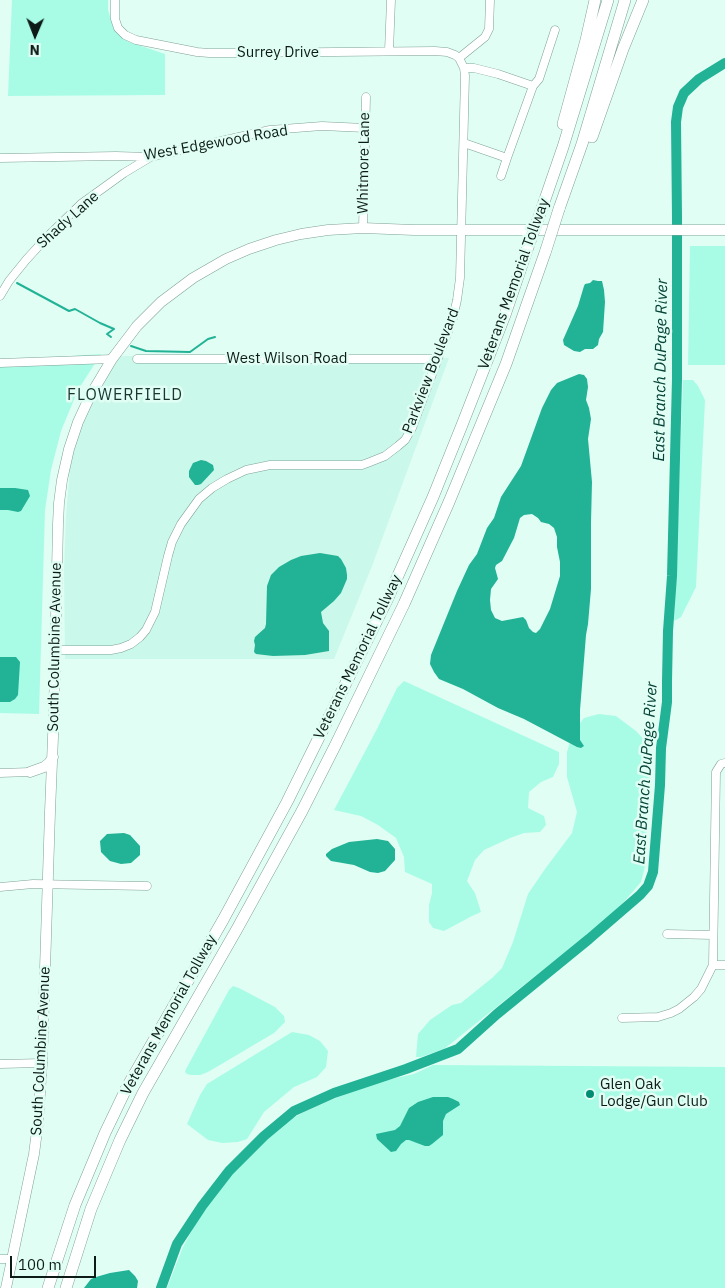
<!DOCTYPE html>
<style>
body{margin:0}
#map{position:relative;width:725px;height:1288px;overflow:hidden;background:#e0fef4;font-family:"IBM Plex Sans",sans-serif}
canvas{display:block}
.north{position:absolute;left:10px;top:10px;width:50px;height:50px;-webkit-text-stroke:4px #e0fef4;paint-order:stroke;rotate:181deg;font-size:14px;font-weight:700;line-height:20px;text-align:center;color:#0d1b17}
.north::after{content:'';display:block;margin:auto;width:18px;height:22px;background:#0d1b17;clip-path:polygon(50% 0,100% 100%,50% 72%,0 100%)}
.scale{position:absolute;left:10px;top:1256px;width:86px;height:22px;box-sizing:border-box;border:2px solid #0d1b17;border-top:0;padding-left:6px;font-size:15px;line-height:18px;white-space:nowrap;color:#0d1b17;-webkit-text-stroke:4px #e0fef4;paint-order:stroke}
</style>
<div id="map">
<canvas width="725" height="1288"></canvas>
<div class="north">N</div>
<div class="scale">100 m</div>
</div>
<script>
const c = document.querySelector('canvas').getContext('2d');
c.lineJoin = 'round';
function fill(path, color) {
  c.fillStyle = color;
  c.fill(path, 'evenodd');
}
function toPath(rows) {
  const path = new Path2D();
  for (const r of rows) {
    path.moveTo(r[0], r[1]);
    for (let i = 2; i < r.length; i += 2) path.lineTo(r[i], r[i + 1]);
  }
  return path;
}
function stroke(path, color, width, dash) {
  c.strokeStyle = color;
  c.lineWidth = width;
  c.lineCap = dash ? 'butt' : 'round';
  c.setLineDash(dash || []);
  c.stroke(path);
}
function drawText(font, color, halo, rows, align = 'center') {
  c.font = font + ' "IBM Plex Sans",sans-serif';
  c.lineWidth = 5;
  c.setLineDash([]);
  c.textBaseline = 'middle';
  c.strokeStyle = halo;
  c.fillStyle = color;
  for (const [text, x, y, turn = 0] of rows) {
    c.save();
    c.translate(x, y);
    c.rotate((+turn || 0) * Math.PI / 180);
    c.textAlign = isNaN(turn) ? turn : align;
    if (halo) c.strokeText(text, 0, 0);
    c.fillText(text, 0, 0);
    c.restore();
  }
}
fill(toPath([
 [118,356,449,358,372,566,334,659,65,659,64,570,66,517,71,455,82,422,96,391]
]), '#caf8ea');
fill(toPath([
 [12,0,108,0,108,10,112,23,114,29,119,34,129,42,165,54,165,95,8,96],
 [690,246,725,246,725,365,688,365],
 [101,354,78,390,61,431,51,470,45,510,39,714,0,713,0,361],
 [683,380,693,380,698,386,705,400,696,587,681,617,674,621],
 [404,681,559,752,559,764,553,777,541,782,529,792,528,808,544,816,546,825,540,832,524,833,510,838,484,850,475,860,467,881,475,893,481,912,472,916,444,931,433,928,429,922,429,905,432,893,432,884,405,872,404,857,396,838,378,825,361,816,334,810,377,729,397,688],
 [599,714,616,716,636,731,649,745,651,756,645,853,646,862,641,882,623,903,599,925,444,1049,421,1057,416,1057,418,1034,430,1020,452,1005,461,1003,492,978,502,968,513,942,528,894,545,869,572,833,577,812,567,777,567,752,573,732,584,718],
 [233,986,239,988,275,1007,284,1016,285,1022,274,1033,208,1072,200,1075,191,1075,187,1074,185,1072,186,1069,229,990],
 [292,1032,309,1035,320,1041,328,1051,326,1067,317,1077,294,1087,264,1112,247,1139,238,1142,222,1143,208,1140,187,1124,200,1095,207,1084],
 [433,1065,725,1067,725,1288,167,1288,183,1247,196,1223,219,1189,240,1165,278,1129,289,1120,302,1113,331,1100,377,1082,414,1074]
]), '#a8fce5');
fill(toPath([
 [593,280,598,281,602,281,604,290,605,302,603,332,599,339,598,345,593,349,585,349,580,352,574,351,564,345,563,340,578,306,584,286,585,284,590,283],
 [579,374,584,375,587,379,588,387,586,400,589,408,591,419,588,439,592,482,591,522,591,589,588,624,586,635,580,710,580,740,584,746,581,748,577,747,524,719,498,708,463,689,439,679,434,672,430,664,431,655,457,591,469,565,477,554,487,528,494,518,501,497,521,466,542,408,551,390,557,383],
 [532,514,538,518,541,522,549,524,554,528,557,537,557,547,560,562,560,576,550,609,540,629,536,633,533,632,529,628,526,620,523,617,502,621,495,618,491,610,490,600,491,589,498,579,495,568,496,565,502,561,514,538,520,518,524,515],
 [201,460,206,461,213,465,214,470,201,484,198,485,195,485,189,477,189,471,193,463],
 [0,488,15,488,28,490,30,496,21,511,18,512,8,510,0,510],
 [320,553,338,556,341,559,346,568,347,575,347,579,341,593,334,601,321,612,323,623,329,631,329,651,305,655,273,656,256,654,254,652,255,645,254,641,255,637,265,628,266,624,267,586,271,575,279,567,291,560,301,556],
 [0,657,16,657,20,662,18,695,15,699,10,702,0,702],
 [124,833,130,835,140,846,140,855,131,863,121,864,110,861,101,852,100,841,107,834],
 [377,839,388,841,395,849,395,860,385,871,378,873,370,872,354,865,331,861,326,856,326,854,332,849,349,842],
 [433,1097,448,1097,453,1099,459,1102,460,1105,446,1114,443,1121,443,1135,432,1144,429,1146,425,1146,409,1140,406,1140,401,1144,396,1151,391,1152,377,1139,376,1134,395,1130,400,1126,409,1108,418,1102],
 [129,1270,135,1276,138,1281,137,1288,84,1288,91,1279,96,1277,110,1273]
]), '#22b295');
stroke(toPath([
 [17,283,69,311,75,309,100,323,114,329,107,334,111,337],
 [131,346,146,351,190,352,208,339,215,337]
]), '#22b295', 2);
stroke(toPath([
 [161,1288,177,1244,202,1206,229,1171,264,1136,294,1111,334,1093,406,1069,458,1049,497,1014,589,939,640,895,648,886,653,872,660,785,661,748,667,702,667,681,668,631,672,576,677,379,677,218,676,122,678,107,684,93,699,79,725,63]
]), '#22b295', 10);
const minor = toPath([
 [389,51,391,0],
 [459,58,485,37,489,29,490,0],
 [464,68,474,68,498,74,533,86],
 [464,143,507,158,533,86,539,79,555,30],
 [0,158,116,156,150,157,270,130,322,126,365,128],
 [501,176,507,158],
 [363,228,366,97],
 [0,296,9,281,26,260,47,237,81,204,124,173,149,158],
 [137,359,437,359],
 [0,363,112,359],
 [56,650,111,650,121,648,131,644,140,637,146,630,155,612,168,556,172,542,181,524,199,499,212,488,227,479,246,470,270,465,362,465,370,462,385,456,398,446,405,440,412,428,453,318,457,300,460,278,465,76,464,68,459,58,455,55,447,52,435,51,235,53,209,53,197,52,136,40,125,35,118,28,115,19,115,0],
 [0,773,30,772],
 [0,887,33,884,147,886],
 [667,934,713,935],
 [713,965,725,965],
 [622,1018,658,1017,671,1013,679,1009,694,997,701,989,713,965,716,772,721,764,725,763],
 [0,1064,42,1063],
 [0,1259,12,1259]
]);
const major = toPath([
 [30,772,44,767,49,763,53,757],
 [6,1288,34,1154,38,1123,42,1063,50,812,54,712,58,524,59,503,62,480,69,449,78,422,90,396,112,359,137,326,161,302,193,278,226,259,249,249,276,240,301,234,328,230,363,228,414,230,725,230]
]);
const highway = toPath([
 [563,124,586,40,595,0],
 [592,137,623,49,643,0],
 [542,208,563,147,608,0],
 [559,209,582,144,625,0],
 [48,1288,75,1205,105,1133,127,1087,223,920,287,802,388,598,433,497,462,425,505,315,527,250],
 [66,1288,91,1209,120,1140,143,1093,237,929,302,811,336,744,404,604,449,502,506,364,546,250]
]);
stroke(minor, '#7fa197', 9);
stroke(major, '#7fa197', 11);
stroke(highway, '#7fa197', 12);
stroke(minor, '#fff', 8);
stroke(major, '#fff', 10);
stroke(highway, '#fff', 11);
const highwayBridge = toPath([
 [527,250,542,208],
 [546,250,559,209]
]);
stroke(highwayBridge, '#7fa197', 12, []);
stroke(highwayBridge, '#fff', 11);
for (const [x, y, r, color] of [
 [590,1094,5,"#018d74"]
]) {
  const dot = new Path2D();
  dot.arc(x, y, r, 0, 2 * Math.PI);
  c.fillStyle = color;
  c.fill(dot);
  stroke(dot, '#e0fef4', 2);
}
drawText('15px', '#0d1b17', '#e0fef4', [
 ["Surrey Drive",278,53],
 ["West Edgewood Road",216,143,-10],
 ["Whitmore Lane",364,163,-89],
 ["Shady Lane",68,220,-42],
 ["Veterans Memorial Tollway",514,284,-70],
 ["West Wilson Road",287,359],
 ["Parkview Boulevard",431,371,-69],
 ["South Columbine Avenue",55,647,-89],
 ["Veterans Memorial Tollway",358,657,-64],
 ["Veterans Memorial Tollway",169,1015,-61],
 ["South Columbine Avenue",41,1051,-87]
]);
drawText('15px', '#0d1b17', '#e0fef4', [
 ["Glen Oak",600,1085],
 ["Lodge/Gun Club",600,1102]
], 'left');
drawText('italic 16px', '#064236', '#e0fef4', [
 ["East Branch DuPage River",661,370,-89],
 ["East Branch DuPage River",646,773,-86]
]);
c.letterSpacing = '1px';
drawText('16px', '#17372f', '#e0fef4', [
 ["FLOWERFIELD",125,395]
]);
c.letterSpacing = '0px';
</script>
